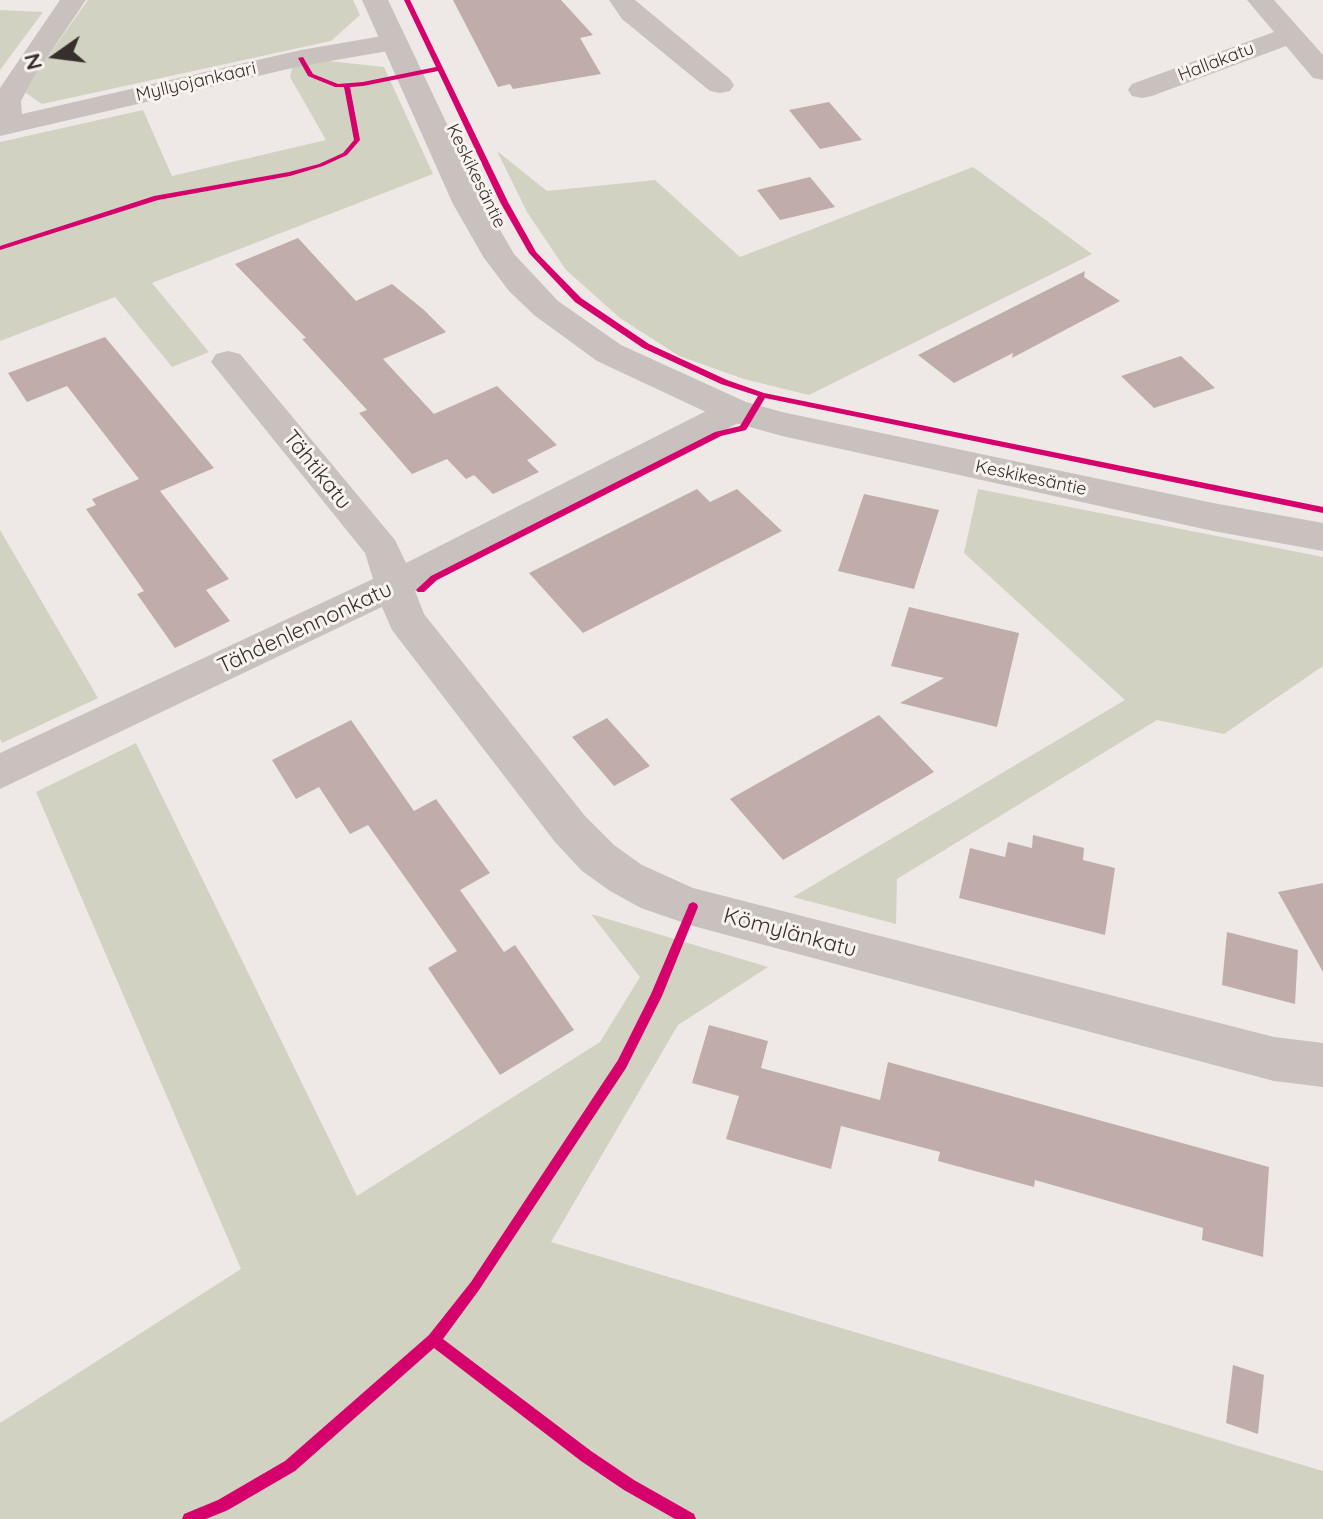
<!DOCTYPE html>
<meta charset="utf-8">
<style>
body{margin:0}
#map{position:relative;width:1323px;height:1519px;overflow:hidden;background:#eee9e6;font-family:Quicksand,sans-serif}
canvas{display:block}
.north{position:absolute;left:16px;top:16px;width:80px;height:80px;-webkit-text-stroke:6px #f9f3ef;paint-order:stroke;rotate:256deg;font-size:22px;font-weight:700;line-height:32px;text-align:center;color:#382e2c}
.north::after{content:'';display:block;margin:auto;width:28px;height:36px;background:#382e2c;clip-path:polygon(50% 0,100% 100%,50% 72%,0 100%)}
</style>
<div id="map">
<canvas width="1323" height="1519"></canvas>
<div class="north">N</div>
</div>
<script>
const c = document.querySelector('canvas').getContext('2d');
c.lineJoin = 'round';
function fill(path, color) {
  c.fillStyle = color;
  c.fill(path, 'evenodd');
}
function toPath(rows) {
  const path = new Path2D();
  for (const r of rows) {
    path.moveTo(r[0], r[1]);
    for (let i = 2; i < r.length; i += 2) path.lineTo(r[i], r[i + 1]);
  }
  return path;
}
function drawText(font, color, halo, rows, align = 'center') {
  c.font = font + ' Quicksand,sans-serif';
  c.lineWidth = 6;
  c.setLineDash([]);
  c.textBaseline = 'middle';
  c.strokeStyle = halo;
  c.fillStyle = color;
  for (const [text, x, y, turn = 0] of rows) {
    c.save();
    c.translate(x, y);
    c.rotate((+turn || 0) * Math.PI / 180);
    c.textAlign = isNaN(turn) ? turn : align;
    if (halo) c.strokeText(text, 0, 0);
    c.fillText(text, 0, 0);
    c.restore();
  }
}
fill(toPath([
 [88,0,353,0,360,15,331,41,42,104,23,91],
 [0,10,43,12,0,70],
 [301,58,384,67,433,174,152,283,209,352,172,367,115,297,0,341,0,142,143,110,172,176,326,140,290,77,294,60],
 [497,151,547,191,655,180,740,257,973,167,1092,254,809,395,744,379,679,356,620,318,566,270,527,212],
 [978,489,1323,557,1323,666,1224,734,1157,720,897,879,896,924,793,897,1125,700,964,553],
 [0,530,98,698,2,743,0,739],
 [136,743,357,1196,600,1042,640,977,591,914,768,967,678,1025,551,1242,1323,1471,1323,1519,0,1519,0,1423,241,1269,36,792]
]), '#d1d2c2');
fill(toPath([
 [453,0,561,0,593,35,580,38,601,74,513,89,510,84,498,87],
 [829,102,862,140,820,149,789,110],
 [810,177,835,207,780,220,757,190],
 [298,238,356,301,392,284,424,310,446,332,383,359,434,414,497,386,557,445,527,460,539,472,493,494,474,475,466,479,447,459,412,474,359,413,367,410,302,339,306,338,235,264],
 [1085,271,1084,277,1120,301,1012,358,1013,353,954,383,918,355],
 [105,337,214,468,160,491,229,579,206,590,230,621,175,648,137,594,144,591,86,509,96,505,92,499,139,479,67,386,27,402,8,373],
 [1181,356,1215,388,1154,408,1121,376],
 [697,489,710,502,737,489,782,531,583,633,529,573],
 [864,494,939,510,914,589,838,571],
 [909,607,1019,633,997,727,900,703,944,678,891,666],
 [879,715,934,772,783,860,730,799],
 [607,718,650,766,614,786,572,737],
 [351,720,414,811,436,799,490,873,460,890,504,952,515,945,574,1030,500,1075,428,968,457,951,368,825,350,834,319,787,296,799,272,760],
 [1033,835,1084,848,1083,860,1115,868,1105,935,959,898,970,848,1005,857,1008,842,1032,848],
 [1323,883,1323,972,1278,892],
 [1227,932,1298,950,1295,1004,1222,985],
 [709,1025,768,1041,761,1068,880,1100,888,1062,1269,1167,1263,1257,1202,1240,1203,1228,1035,1180,1034,1187,938,1161,940,1152,841,1126,831,1169,726,1139,739,1096,692,1083],
 [1233,1365,1264,1375,1258,1434,1226,1423]
]), '#c0adaa');
fill(toPath([
 [60,0,86,0,33,78,21,101,22,114,301,50,394,34,403,36,407,42,403,48,394,50,301,66,0,136,0,88,60,0],
 [609,0,635,0,730,79,734,85,730,91,720,93,710,91,622,19,609,0],
 [1247,0,1274,0,1323,55,1323,80,1313,78,1286,46,1152,96,1142,98,1132,96,1128,90,1132,84,1274,32,1247,0],
 [228,351,240,354,395,540,406,563,722,403,734,400,746,403,751,411,746,419,415,591,424,614,585,816,614,845,642,865,693,888,1274,1037,1323,1043,1323,1087,1274,1081,693,926,641,908,610,891,582,871,555,842,392,630,382,607,0,789,0,753,373,579,365,553,211,362,216,354,228,351]
]), '#c8c1be');
fill(toPath([
 [362,0,388,0,485,204,514,254,558,301,621,345,746,402,782,412,1213,503,1323,523,1323,551,1213,531,782,436,721,419,597,361,534,315,509,291,484,258,453,204,362,0]
]), '#c8c1be');
fill(toPath([
 [404,0,410,0,508,202,536,252,581,298,649,344,727,380,764,393,1323,507,1323,513,765,398,746,430,721,436,437,580,424,592,418,592,416,590,418,588,431,576,715,432,740,426,758,396,721,384,643,348,575,302,529,253,500,202,438,71,363,86,350,87,360,140,347,155,323,166,290,176,158,200,0,250,0,246,154,196,289,172,319,164,343,153,354,140,344,87,335,87,308,76,298,58,303,57,313,74,338,84,363,82,436,67,404,0],
 [693,902,697,904,698,907,662,996,626,1068,479,1290,443,1339,591,1451,634,1480,694,1514,696,1519,675,1519,624,1490,581,1461,434,1348,295,1471,228,1510,206,1519,182,1519,184,1514,218,1500,285,1461,429,1335,471,1282,618,1060,651,994,688,907,689,904,693,902]
]), '#d6006c');
drawText('18px', '#382e2c', '#f9f3ef', [
 ["Hallakatu",1216,62,-21],
 ["Myllyojankaari",196,82,-13],
 ["Keskikesäntie",476,176,64],
 ["Keskikesäntie",1031,478,12]
]);
drawText('22px', '#382e2c', '#f9f3ef', [
 ["Tähtikatu",317,470,51],
 ["Tähdenlennonkatu",305,628,-25],
 ["Kömylänkatu",790,933,15]
]);
</script>
